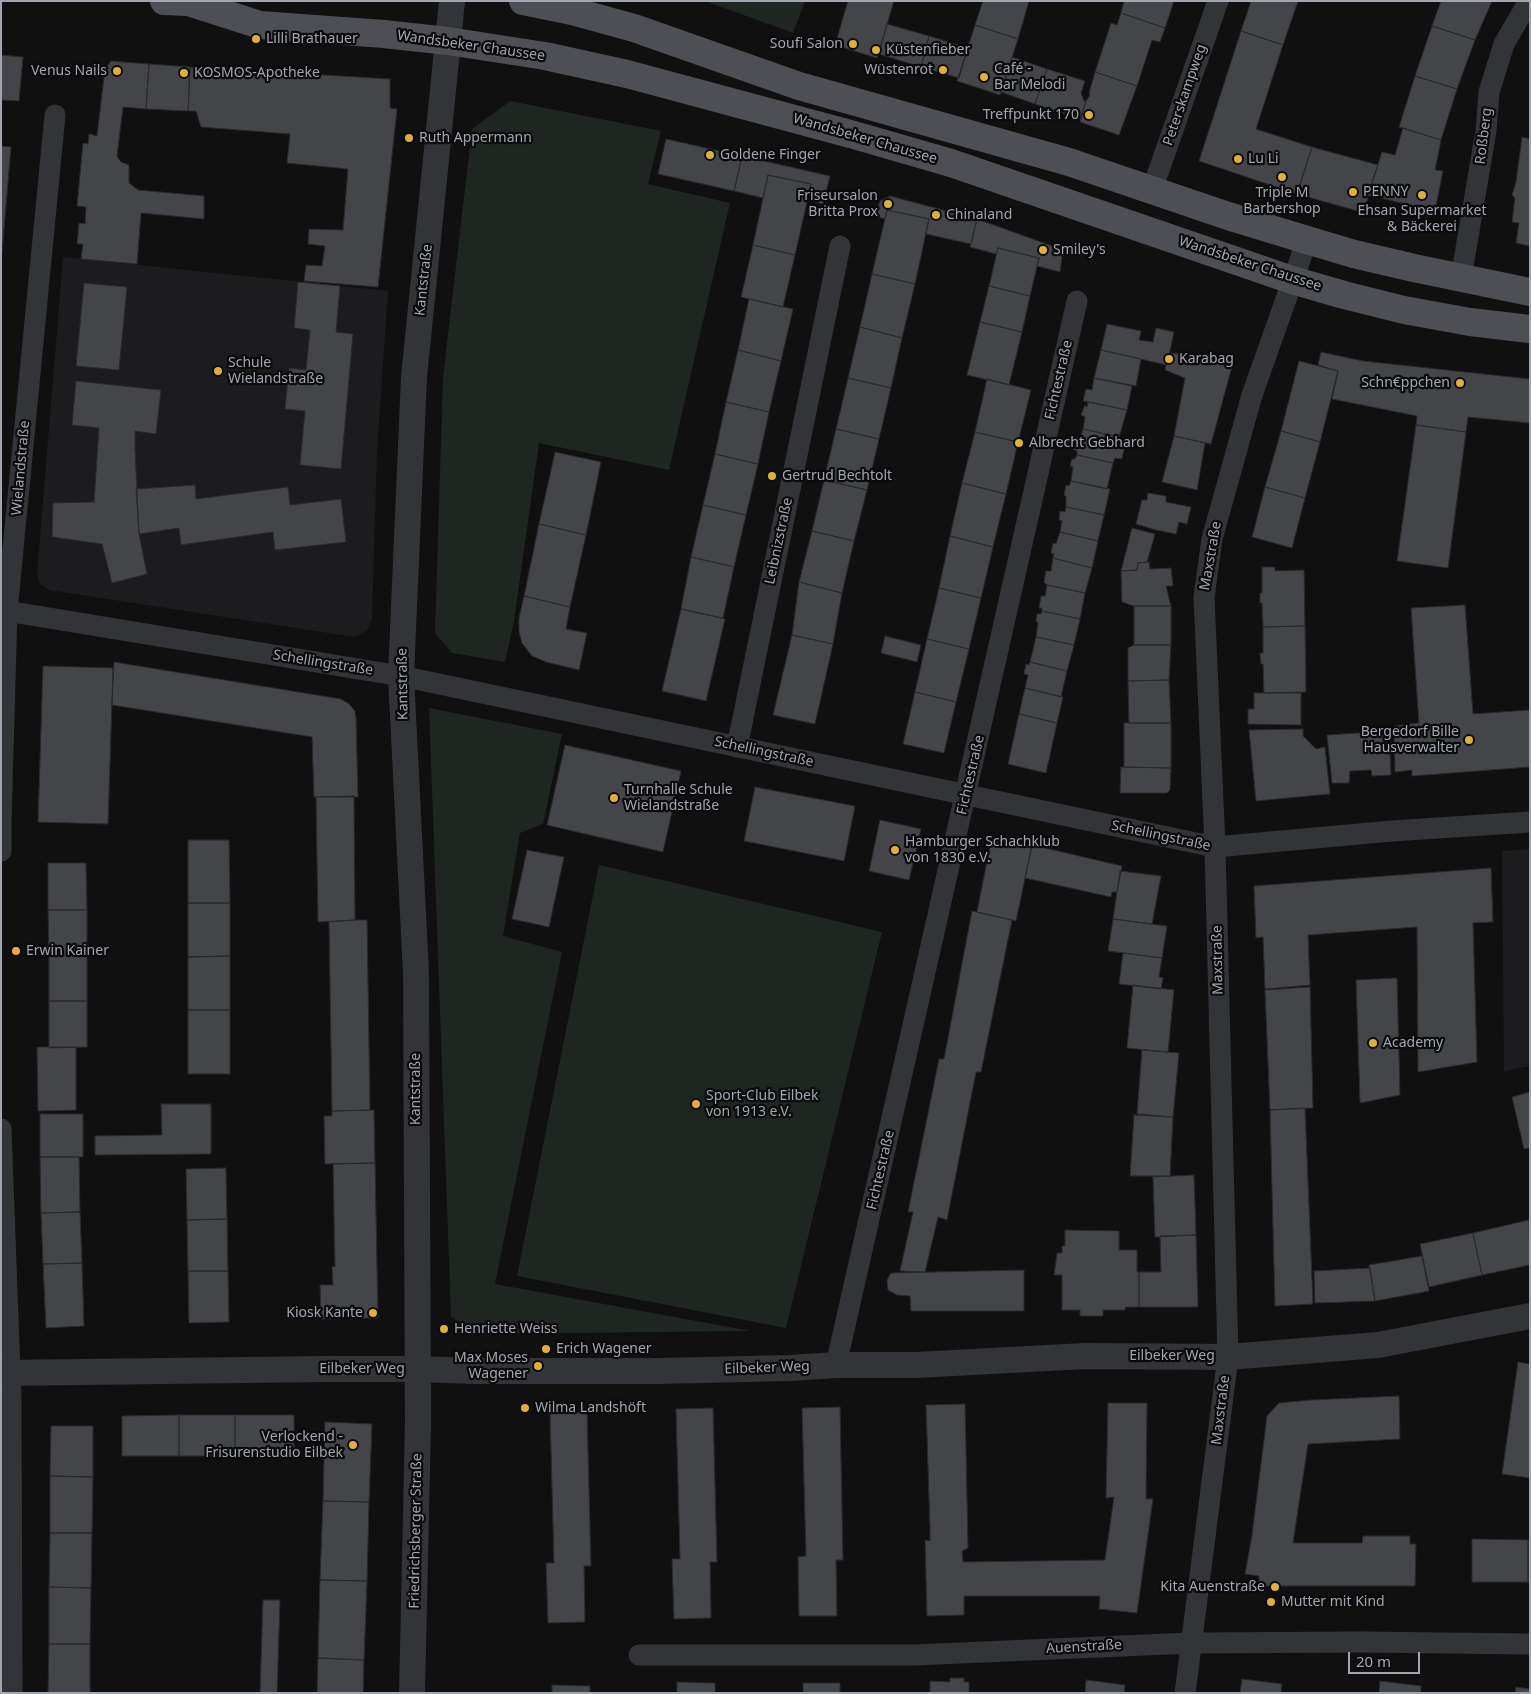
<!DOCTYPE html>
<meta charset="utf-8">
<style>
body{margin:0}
#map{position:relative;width:1531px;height:1694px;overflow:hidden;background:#101011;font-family:"Noto Sans",sans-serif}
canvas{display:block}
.frame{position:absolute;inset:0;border:2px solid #a2a6b1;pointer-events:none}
.scale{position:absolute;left:1348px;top:1652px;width:72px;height:22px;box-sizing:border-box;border:2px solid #a2a6b1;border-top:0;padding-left:6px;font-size:15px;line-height:18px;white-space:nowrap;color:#a2a6b1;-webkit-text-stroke:4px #0b0b0c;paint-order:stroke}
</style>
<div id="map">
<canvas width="1531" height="1694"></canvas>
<div class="frame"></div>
<div class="scale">20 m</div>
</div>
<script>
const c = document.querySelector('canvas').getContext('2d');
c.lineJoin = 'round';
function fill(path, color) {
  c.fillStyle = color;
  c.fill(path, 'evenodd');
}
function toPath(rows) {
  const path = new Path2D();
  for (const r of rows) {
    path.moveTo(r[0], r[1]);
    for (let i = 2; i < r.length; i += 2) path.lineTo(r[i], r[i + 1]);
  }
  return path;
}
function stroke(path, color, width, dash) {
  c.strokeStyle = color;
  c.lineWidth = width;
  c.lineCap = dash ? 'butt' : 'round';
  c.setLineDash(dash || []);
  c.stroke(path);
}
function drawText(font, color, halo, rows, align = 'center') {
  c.font = font + ' "Noto Sans",sans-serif';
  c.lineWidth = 4.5;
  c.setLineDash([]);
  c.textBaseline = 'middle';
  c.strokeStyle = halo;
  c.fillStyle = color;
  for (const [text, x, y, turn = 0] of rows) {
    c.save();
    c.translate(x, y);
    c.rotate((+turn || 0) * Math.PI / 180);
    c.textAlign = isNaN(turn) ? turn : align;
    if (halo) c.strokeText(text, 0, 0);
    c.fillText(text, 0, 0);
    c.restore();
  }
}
fill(toPath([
 [63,257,388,291,377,452,372,619,367,630,357,636,348,636,49,590,40,584,37,574],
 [1530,849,1530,1066,1504,1071,1502,851]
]), '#1c1c1e');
fill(toPath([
 [705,1,805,1,793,33],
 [510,101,661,131,648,184,730,203,669,470,539,443,514,621,505,662,452,653,435,633,443,377,472,129],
 [429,708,562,734,543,824,520,833,503,936,562,952,495,1284,751,1331,471,1334,451,1316],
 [599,865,882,932,786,1328,517,1276]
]), '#1f2520');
const building = toPath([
 [848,1,894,1,877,58,835,45,848,1],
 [983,1,1029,1,1018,39,975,25,983,1],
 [1124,1,1174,1,1165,28,1121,13,1124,1],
 [1251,1,1298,1,1283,45,1241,31,1251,1],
 [1441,1,1492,1,1475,40,1432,26,1441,1],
 [1121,13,1165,28,1160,42,1152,40,1137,86,1095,72,1111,23,1117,25,1121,13],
 [887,24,929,36,921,67,879,54,887,24],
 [975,25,1018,39,1000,95,957,81,975,25],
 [1432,26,1475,40,1457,89,1415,76,1432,26],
 [1241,31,1283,45,1256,129,1312,147,1297,194,1199,161,1241,31],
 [929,36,968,48,959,78,921,67,929,36],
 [1,55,23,57,19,101,1,100,1,55],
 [1012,57,1047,69,1035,104,1001,92,1012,57],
 [111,61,149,64,146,109,123,107,117,156,121,162,129,165,129,183,138,190,204,196,204,219,141,213,137,264,81,259,83,244,77,244,79,223,85,224,86,207,77,206,83,143,88,144,89,134,97,136,105,69,111,61],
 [149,64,190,67,188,111,146,109,149,64],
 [190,67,390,79,390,108,397,109,378,287,304,281,306,265,322,266,325,246,308,244,309,229,343,230,348,169,287,163,290,134,201,127,196,111,188,111,190,67],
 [1047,69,1085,81,1081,93,1084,101,1086,101,1080,119,1035,104,1047,69],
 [1095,72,1137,86,1119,135,1080,122,1086,101,1090,95,1089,93,1095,72],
 [1415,76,1457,89,1441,140,1399,127,1415,76],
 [1403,128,1441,140,1435,170,1443,171,1435,211,1368,195,1382,152,1395,155,1403,128],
 [1522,137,1530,139,1530,246,1516,243,1519,223,1512,222,1515,198,1512,195,1516,182,1522,137],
 [666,139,742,156,734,191,658,174,666,139],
 [1,146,11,147,1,264,1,146],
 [1312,147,1378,165,1368,195,1365,213,1297,194,1312,147],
 [742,156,830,176,823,204,807,200,811,184,768,175,763,198,734,191,742,156],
 [768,175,811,184,795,255,753,245,768,175],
 [890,196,977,219,971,244,926,234,929,219,887,210,885,219,875,216,880,201,890,196],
 [887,210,929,219,915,284,872,274,887,210],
 [977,219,1055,247,1062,257,1060,272,1037,266,1039,258,998,248,996,254,970,247,977,219],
 [753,245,795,255,783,307,741,297,753,245],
 [998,248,1039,258,1030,296,989,286,998,248],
 [872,274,915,284,902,338,860,327,872,274],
 [298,282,340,286,336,332,353,334,341,469,300,465,305,411,285,409,289,368,306,370,310,330,294,328,298,282],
 [84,283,127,287,119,370,76,366,84,283],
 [989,286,1030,296,1022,332,980,322,989,286],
 [749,299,793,309,781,361,738,350,749,299],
 [980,322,1022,332,1009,385,967,375,980,322],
 [1107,324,1141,331,1139,340,1153,342,1156,328,1174,332,1167,365,1101,350,1107,324],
 [860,327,902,338,891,388,848,378,860,327],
 [738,350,781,361,769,412,726,402,738,350],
 [1101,350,1141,359,1136,386,1094,378,1101,350],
 [1321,352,1363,361,1530,379,1530,423,1468,417,1466,432,1416,425,1417,416,1332,399,1338,371,1318,365,1321,352],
 [1170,353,1234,359,1211,444,1174,436,1185,378,1165,370,1170,353],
 [1299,361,1338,371,1320,442,1281,431,1299,361],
 [848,378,891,388,879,439,836,429,848,378],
 [1094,378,1132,386,1127,410,1083,401,1086,389,1092,390,1094,378],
 [987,379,1031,390,1018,442,975,432,987,379],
 [76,381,161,390,156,434,135,431,135,448,139,534,147,574,112,583,102,544,52,537,53,503,94,502,99,428,72,425,76,381],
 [726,402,769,412,758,464,715,454,726,402],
 [1088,402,1127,410,1119,437,1083,429,1085,417,1081,415,1085,405,1087,407,1088,402],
 [1416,425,1466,432,1448,568,1397,561,1416,425],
 [836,429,879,439,867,490,824,480,836,429],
 [1083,429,1119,437,1118,443,1125,444,1122,459,1115,458,1113,463,1077,455,1077,451,1073,449,1076,439,1080,440,1083,429],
 [1281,431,1320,442,1305,498,1265,487,1281,431],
 [975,432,1018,442,1006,494,962,483,975,432],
 [1174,436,1205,443,1197,490,1162,482,1174,436],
 [555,452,601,462,586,535,539,524,555,452],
 [715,454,758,464,746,515,703,505,715,454],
 [1077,455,1113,463,1107,489,1071,481,1073,467,1070,466,1072,459,1075,459,1077,455],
 [824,480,867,490,854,541,812,531,824,480],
 [1071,481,1110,489,1104,515,1066,507,1066,496,1064,495,1066,485,1069,486,1071,481],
 [962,483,1006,494,993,547,950,536,962,483],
 [195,485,196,499,288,487,290,505,341,499,346,542,275,550,273,532,181,545,179,528,139,534,136,489,195,485],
 [1265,487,1305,498,1292,548,1252,537,1265,487],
 [1148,493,1166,496,1166,502,1191,507,1187,524,1179,522,1176,534,1156,530,1136,524,1142,500,1147,500,1148,493],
 [703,505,746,515,734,567,691,557,703,505],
 [1066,507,1104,515,1098,541,1060,532,1062,521,1059,520,1060,511,1065,512,1066,507],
 [539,524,586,535,570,607,524,596,539,524],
 [1132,528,1155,534,1147,562,1138,563,1137,570,1121,571,1132,528],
 [812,531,854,541,842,593,799,582,812,531],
 [1060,532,1098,541,1092,568,1053,558,1054,554,1051,553,1053,543,1056,544,1060,532],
 [950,536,993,547,981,598,939,588,950,536],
 [691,557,734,567,723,618,681,609,691,557],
 [1053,558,1092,568,1085,593,1047,585,1044,582,1046,571,1051,571,1053,558],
 [1149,562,1150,569,1171,568,1173,586,1166,586,1171,606,1134,606,1122,602,1121,571,1137,570,1138,563,1149,562],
 [1262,567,1275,567,1275,571,1304,570,1305,626,1263,627,1262,603,1260,603,1260,593,1262,593,1262,567],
 [799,582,842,593,833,644,792,635,799,582],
 [1047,585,1085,593,1080,619,1042,611,1042,608,1039,608,1041,596,1045,596,1047,585],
 [939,588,981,598,969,649,927,639,939,588],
 [524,596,570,607,566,629,587,633,579,670,546,662,532,656,522,643,519,632,519,618,524,596],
 [1465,605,1473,714,1530,710,1530,767,1412,776,1412,770,1395,772,1394,726,1419,723,1411,608,1465,605],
 [1134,606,1171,606,1171,645,1134,645,1134,606],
 [681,609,725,619,706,701,662,691,681,609],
 [1042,611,1080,619,1074,645,1036,637,1038,623,1036,621,1037,614,1041,614,1042,611],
 [1305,626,1306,692,1264,693,1263,664,1261,664,1260,653,1263,653,1263,627,1305,626],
 [792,635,833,644,815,724,773,715,792,635],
 [885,636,921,645,917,662,881,653,885,636],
 [1036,637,1074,645,1067,671,1030,662,1036,637],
 [927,639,969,649,956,702,915,692,927,639],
 [1134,645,1171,645,1169,680,1128,681,1128,648,1134,645],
 [114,662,341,699,349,704,355,711,356,718,358,797,314,797,312,737,112,705,114,662],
 [1030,662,1067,671,1061,697,1025,688,1028,675,1024,674,1026,664,1029,665,1030,662],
 [43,666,113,668,108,824,38,822,43,666],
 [1169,680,1171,723,1129,723,1128,681,1169,680],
 [1025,688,1063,697,1057,723,1019,714,1025,688],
 [915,692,956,702,944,753,903,744,915,692],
 [1254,693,1301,693,1301,725,1248,724,1248,709,1254,709,1254,693],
 [1019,714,1057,723,1046,773,1008,764,1019,714],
 [1124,723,1171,723,1171,768,1124,767,1124,723],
 [1303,729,1303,736,1316,749,1325,747,1330,794,1256,801,1249,730,1303,729],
 [1389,731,1391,775,1372,776,1371,770,1350,771,1349,783,1332,783,1327,735,1389,731],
 [565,745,681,771,663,852,547,825,565,745],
 [1121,767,1171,768,1170,790,1167,793,1120,793,1121,767],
 [755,787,855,806,844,861,744,841,755,787],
 [354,796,355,920,318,922,316,797,354,796],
 [880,820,921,829,909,880,869,871,880,820],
 [992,836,1032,845,1016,921,977,912,992,836],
 [188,840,229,840,230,903,188,903,188,840],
 [1032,845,1122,866,1117,892,1112,892,1111,897,1025,878,1032,845],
 [527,850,564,857,549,927,512,919,527,850],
 [48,863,86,863,87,910,48,910,48,863],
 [1491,868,1493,922,1473,923,1477,1062,1418,1072,1417,927,1308,935,1310,985,1265,989,1263,937,1256,938,1254,886,1491,868],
 [1120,871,1161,876,1152,924,1113,919,1120,871],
 [188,903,230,903,230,956,188,957,188,903],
 [48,910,87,910,87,955,49,956,48,910],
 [972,911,1012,920,981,1072,976,1072,947,1220,938,1217,925,1272,900,1271,913,1212,908,1212,939,1059,944,1059,972,911],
 [1113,919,1167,926,1162,958,1108,951,1113,919],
 [355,920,367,920,370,1110,332,1111,329,922,355,920],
 [1123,953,1162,958,1159,977,1163,978,1161,989,1119,984,1123,953],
 [87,955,87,1001,49,1001,49,956,87,955],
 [230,956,230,1010,188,1010,188,957,230,956],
 [1397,978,1400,1095,1360,1103,1356,980,1397,978],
 [1133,985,1174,990,1168,1052,1127,1048,1133,985],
 [1310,987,1313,1108,1270,1110,1265,990,1310,987],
 [49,1001,87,1001,87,1047,49,1048,49,1001],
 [188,1010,230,1010,230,1074,188,1074,188,1010],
 [37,1047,76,1047,76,1110,38,1111,37,1047],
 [1142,1050,1179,1053,1173,1117,1137,1114,1142,1050],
 [1530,1092,1530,1148,1524,1149,1512,1097,1530,1092],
 [161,1104,211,1104,211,1154,95,1155,95,1136,162,1135,161,1104],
 [1305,1108,1313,1304,1275,1306,1270,1110,1305,1108],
 [374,1110,375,1163,325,1164,324,1116,332,1116,332,1111,374,1110],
 [40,1114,83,1114,83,1157,40,1157,40,1114],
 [1134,1115,1173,1117,1170,1176,1130,1176,1134,1115],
 [40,1157,79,1157,80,1212,41,1213,40,1157],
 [375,1163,378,1318,321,1319,320,1285,333,1285,332,1266,335,1267,333,1164,375,1163],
 [226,1168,227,1219,187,1220,186,1169,226,1168],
 [1194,1175,1196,1235,1155,1237,1153,1177,1194,1175],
 [80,1212,82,1263,43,1264,41,1213,80,1212],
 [227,1219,228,1271,188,1271,187,1220,227,1219],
 [1529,1220,1530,1265,1482,1275,1473,1233,1529,1220],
 [1065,1230,1119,1231,1119,1250,1137,1250,1137,1272,1139,1272,1139,1307,1125,1307,1125,1310,1103,1310,1103,1316,1080,1316,1080,1310,1062,1310,1062,1275,1054,1275,1057,1253,1062,1253,1062,1246,1065,1246,1065,1230],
 [1473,1233,1482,1275,1429,1287,1420,1244,1473,1233],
 [1196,1235,1198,1307,1139,1307,1139,1272,1161,1272,1160,1236,1196,1235],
 [1422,1256,1429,1291,1375,1301,1369,1265,1422,1256],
 [82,1263,84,1326,46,1328,43,1264,82,1263],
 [1370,1268,1375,1301,1315,1303,1314,1271,1370,1268],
 [1024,1270,1024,1311,911,1311,910,1296,897,1295,888,1290,887,1280,891,1273,1024,1270],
 [188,1271,228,1271,229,1322,189,1323,188,1271],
 [1518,1362,1530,1364,1530,1478,1502,1474,1518,1362],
 [1399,1396,1400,1439,1308,1444,1293,1543,1362,1543,1363,1536,1410,1536,1410,1544,1416,1544,1415,1586,1259,1586,1259,1576,1245,1574,1252,1535,1267,1416,1279,1403,1311,1400,1399,1396],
 [1108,1403,1147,1403,1146,1499,1153,1499,1137,1613,1099,1609,1100,1596,964,1596,964,1615,927,1616,925,1540,930,1541,930,1528,926,1405,965,1404,968,1548,962,1551,963,1562,1105,1560,1114,1497,1106,1498,1108,1403],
 [840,1407,843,1560,836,1560,837,1616,799,1616,798,1557,806,1556,802,1408,840,1407],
 [713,1408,717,1562,710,1562,711,1618,674,1619,672,1559,680,1559,676,1409,713,1408],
 [587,1412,591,1566,584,1566,585,1622,548,1623,546,1563,554,1563,550,1413,587,1412],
 [179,1415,235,1415,235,1456,179,1456,179,1415],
 [179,1415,179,1456,122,1456,122,1416,179,1415],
 [235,1415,294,1415,294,1456,235,1456,235,1415],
 [325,1422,372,1424,369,1502,323,1501,325,1422],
 [51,1426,93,1426,93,1477,50,1476,51,1426],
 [50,1476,93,1477,92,1533,50,1533,50,1476],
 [323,1501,369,1502,367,1581,320,1580,323,1501],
 [50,1533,92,1533,91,1588,49,1587,50,1533],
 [1472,1539,1528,1540,1528,1582,1472,1582,1472,1539],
 [1528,1540,1530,1540,1530,1582,1528,1582,1528,1540],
 [320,1580,367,1581,364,1660,318,1658,320,1580],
 [49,1587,91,1588,90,1644,49,1644,49,1587],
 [263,1600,280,1600,277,1693,260,1693,263,1600],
 [49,1644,90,1644,90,1693,48,1693,49,1644],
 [318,1658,364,1660,363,1693,317,1693,318,1658],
 [950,1678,964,1678,964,1682,969,1682,969,1693,930,1693,930,1681,950,1682,950,1678],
 [1242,1679,1282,1684,1281,1693,1240,1693,1242,1679],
 [1086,1680,1125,1685,1124,1693,1085,1693,1086,1680],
 [1380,1681,1421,1686,1421,1693,1379,1693,1380,1681],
 [677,1682,715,1683,715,1693,677,1693,677,1682],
 [803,1683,840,1683,840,1693,803,1693,803,1683],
 [552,1685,590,1686,590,1693,552,1693,552,1685],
 [1516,1687,1530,1689,1530,1693,1515,1693,1516,1687]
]);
fill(building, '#444549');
stroke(building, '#2a2a2d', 1);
stroke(toPath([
 [1152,190,1218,1],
 [1461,278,1486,131,1489,92,1504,44,1529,1],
 [1,610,401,676,1215,847,1392,831,1530,822],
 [737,747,840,246],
 [1,822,7,611,55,115],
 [1,824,1,851],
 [1,1129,11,1399,12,1693],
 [836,1365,1077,301],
 [639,1655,914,1655,1191,1643,1362,1642,1530,1644],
 [1185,1693,1228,1357,1215,847,1204,597,1212,539,1252,395,1307,240]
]), '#333438', 21);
stroke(toPath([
 [1,1373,326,1369,418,1369,475,1371,659,1371,790,1368,836,1365,916,1365,1085,1356,1228,1357,1378,1345,1530,1316],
 [412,1693,418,1423,416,973,401,676,414,377,452,1]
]), '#333438', 26);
stroke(toPath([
 [164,1,188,2,260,25,384,34,448,41,545,56,627,74,854,135,951,163,1292,280,1344,295,1404,310,1470,322,1530,329],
 [523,1,572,11,634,28,799,86,1069,162,1228,216,1307,240,1354,254,1414,268,1530,292]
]), '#4e4f54', 28);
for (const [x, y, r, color] of [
 [256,39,5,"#e0ae39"],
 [853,44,5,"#e0ae39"],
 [876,50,5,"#e0ae39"],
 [943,70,5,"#e0ae39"],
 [117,71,5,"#e0ae39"],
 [184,73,5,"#e0ae39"],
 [984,77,5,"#e0ae39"],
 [1089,115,5,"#e0ae39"],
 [409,138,5,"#e0ae39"],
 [710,155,5,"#e0ae39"],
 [1238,159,5,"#e0ae39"],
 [1282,177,5,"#e0ae39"],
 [1353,192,5,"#e0ae39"],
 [1422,195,5,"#e0ae39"],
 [888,204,5,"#e0ae39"],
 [936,215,5,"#e0ae39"],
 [1043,250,5,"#e0ae39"],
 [1169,359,5,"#e0ae39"],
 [218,371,5,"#e0ae39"],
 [1460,383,5,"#e0ae39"],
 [1019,443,5,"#e0ae39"],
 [772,476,5,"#e0ae39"],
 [1469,740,5,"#e0ae39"],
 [614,798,5,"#e0ae39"],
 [895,850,5,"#e0ae39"],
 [16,951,5,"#e0ae39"],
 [1373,1043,5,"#e0ae39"],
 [696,1104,5,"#e0ae39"],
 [373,1313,5,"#e0ae39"],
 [444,1329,5,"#e0ae39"],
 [546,1349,5,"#e0ae39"],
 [538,1366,5,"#e0ae39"],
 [525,1408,5,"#e0ae39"],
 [353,1445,5,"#e0ae39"],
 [1275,1587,5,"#e0ae39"],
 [1271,1602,5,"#e0ae39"]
]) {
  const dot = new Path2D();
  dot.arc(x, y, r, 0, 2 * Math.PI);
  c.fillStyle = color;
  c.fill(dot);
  stroke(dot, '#0b0b0c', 2);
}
drawText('14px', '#a2a6b1', '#0b0b0c', [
 ["Lilli Brathauer",266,39],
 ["Soufi Salon",843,44,"right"],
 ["Küstenfieber",886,50],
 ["Café -",994,69],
 ["Bar Melodi",994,85],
 ["Wüstenrot",933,70,"right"],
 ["Venus Nails",107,71,"right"],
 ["KOSMOS-Apotheke",194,73],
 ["Treffpunkt 170",1079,115,"right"],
 ["Ruth Appermann",419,138],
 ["Goldene Finger",720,155],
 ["Lu Li",1248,159],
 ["PENNY",1363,192],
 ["Triple M",1282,193,"center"],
 ["Barbershop",1282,209,"center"],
 ["Friseursalon",878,196,"right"],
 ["Britta Prox",878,212,"right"],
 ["Ehsan Supermarket",1422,211,"center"],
 ["& Bäckerei",1422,227,"center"],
 ["Chinaland",946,215],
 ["Smiley's",1053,250],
 ["Karabag",1179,359],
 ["Schule",228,363],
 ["Wielandstraße",228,379],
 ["Schn€ppchen",1450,383,"right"],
 ["Albrecht Gebhard",1029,443],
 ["Gertrud Bechtolt",782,476],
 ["Bergedorf Bille",1459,732,"right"],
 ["Hausverwalter",1459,748,"right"],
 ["Turnhalle Schule",624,790],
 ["Wielandstraße",624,806],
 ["Hamburger Schachklub",905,842],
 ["von 1830 e.V.",905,858],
 ["Erwin Kainer",26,951],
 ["Academy",1383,1043],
 ["Sport-Club Eilbek",706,1096],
 ["von 1913 e.V.",706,1112],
 ["Kiosk Kante",363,1313,"right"],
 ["Henriette Weiss",454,1329],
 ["Erich Wagener",556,1349],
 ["Max Moses",528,1358,"right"],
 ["Wagener",528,1374,"right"],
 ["Wilma Landshöft",535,1408],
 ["Verlockend -",343,1437,"right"],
 ["Frisurenstudio Eilbek",343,1453,"right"],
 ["Kita Auenstraße",1265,1587,"right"],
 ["Mutter mit Kind",1281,1602]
], 'left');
drawText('14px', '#a2a6b1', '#0b0b0c', [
 ["Wandsbeker Chaussee",471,46,8],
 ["Peterskampweg",1185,95,-71],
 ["Roßberg",1484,136,-83],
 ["Wandsbeker Chaussee",865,139,16],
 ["Wandsbeker Chaussee",1250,264,18],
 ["Kantstraße",424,280,-84],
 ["Fichtestraße",1059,380,-77],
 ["Wielandstraße",21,468,-85],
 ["Leibnizstraße",779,541,-78],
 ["Maxstraße",1211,556,-80],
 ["Schellingstraße",323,663,9],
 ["Kantstraße",403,684,-91],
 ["Schellingstraße",764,752,12],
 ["Fichtestraße",971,775,-77],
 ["Schellingstraße",1161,836,12],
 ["Maxstraße",1218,960,-91],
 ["Kantstraße",416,1089,-90],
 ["Fichtestraße",881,1170,-77],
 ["Eilbeker Weg",1172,1356],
 ["Eilbeker Weg",767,1368,-2],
 ["Eilbeker Weg",362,1369],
 ["Maxstraße",1221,1410,-83],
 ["Friedrichsberger Straße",416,1531,-89],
 ["Auenstraße",1084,1647,-3]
]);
</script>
